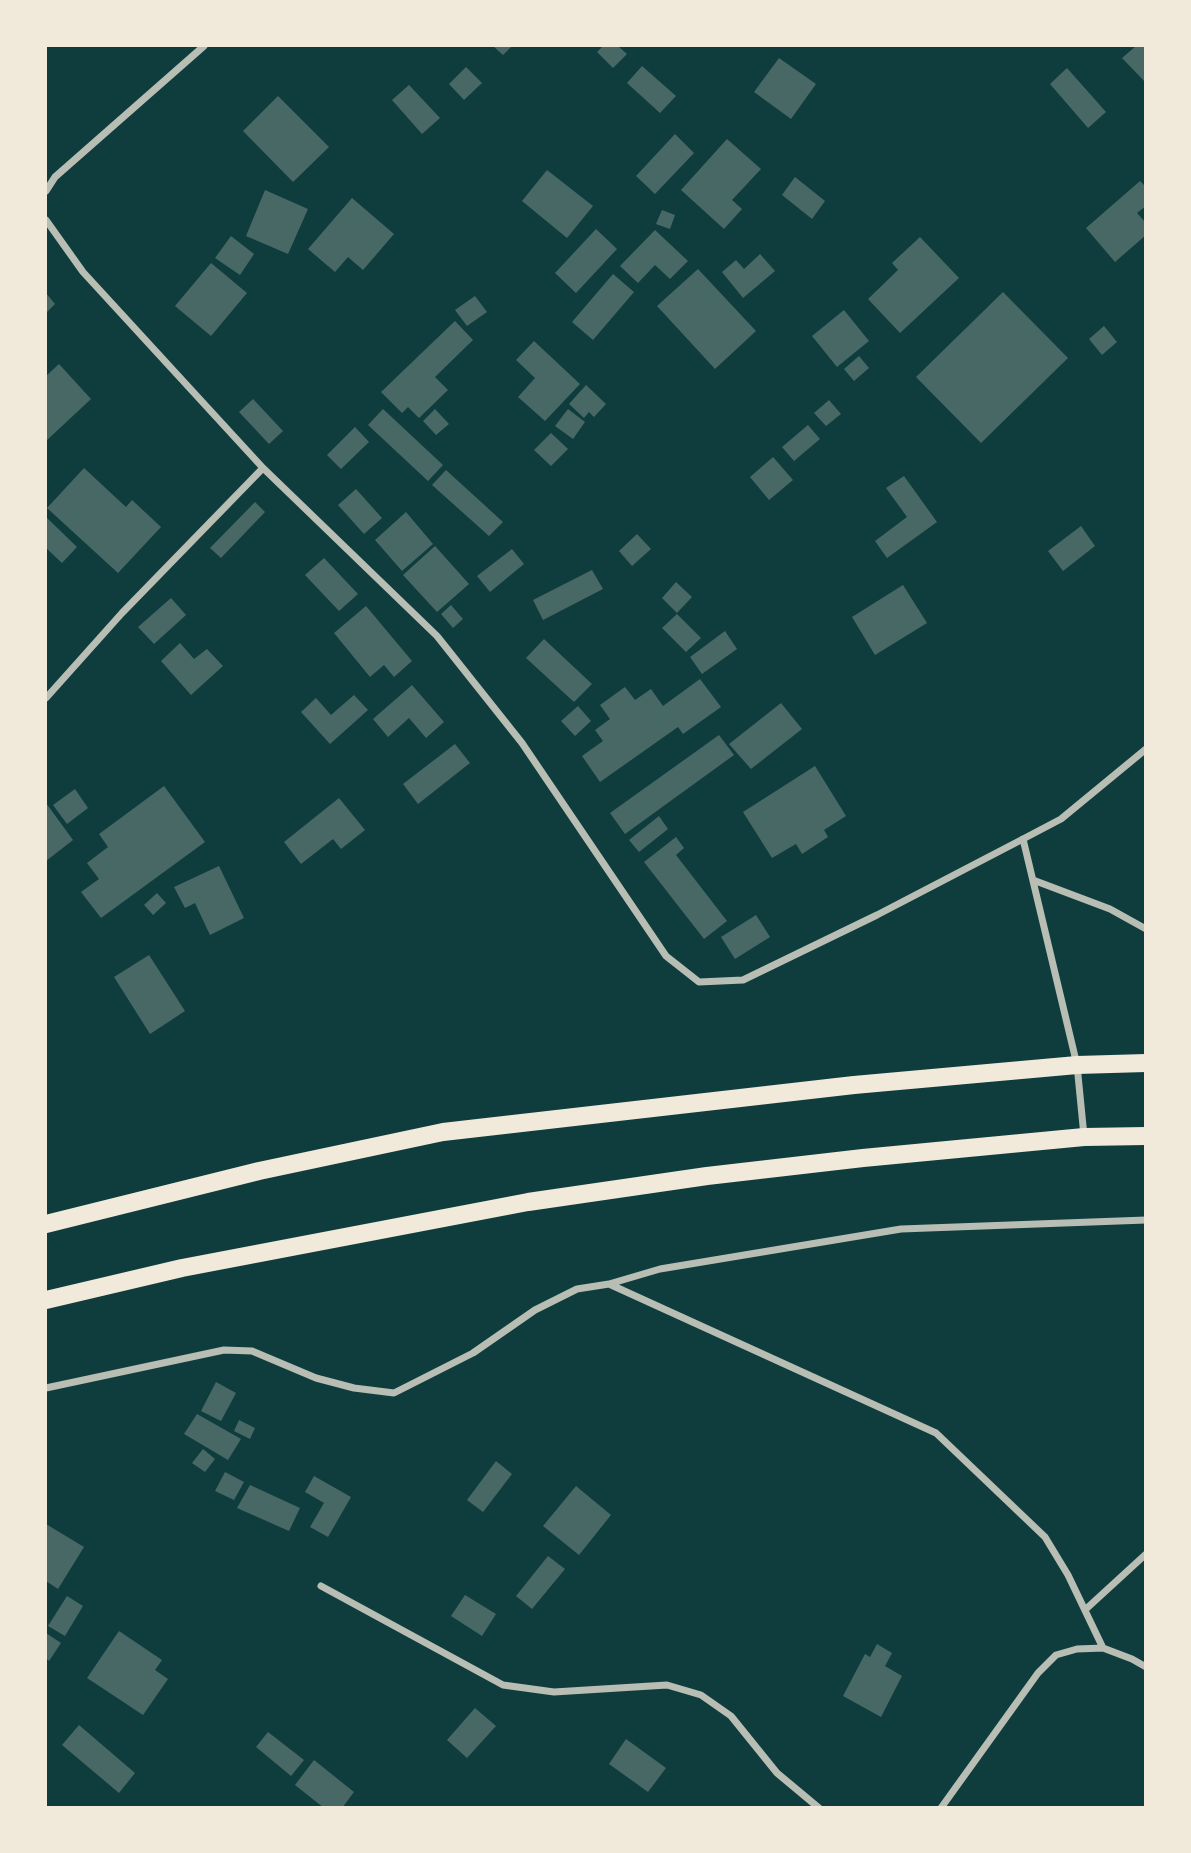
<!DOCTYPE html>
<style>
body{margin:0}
#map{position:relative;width:1191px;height:1853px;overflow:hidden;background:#0f3d3e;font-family:Signika,sans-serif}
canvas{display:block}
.frame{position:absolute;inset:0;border:47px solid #f1e9da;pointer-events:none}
</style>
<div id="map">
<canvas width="1191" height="1853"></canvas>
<div class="frame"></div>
</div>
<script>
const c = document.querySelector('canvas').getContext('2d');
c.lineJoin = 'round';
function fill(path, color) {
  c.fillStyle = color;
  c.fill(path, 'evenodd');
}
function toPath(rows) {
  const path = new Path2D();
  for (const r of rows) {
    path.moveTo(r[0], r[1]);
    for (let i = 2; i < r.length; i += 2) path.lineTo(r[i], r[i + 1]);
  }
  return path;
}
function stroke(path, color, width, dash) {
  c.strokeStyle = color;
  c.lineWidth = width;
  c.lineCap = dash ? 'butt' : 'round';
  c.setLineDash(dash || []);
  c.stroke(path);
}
fill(toPath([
 [493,46,512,46,503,55],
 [603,46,618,46,627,54,613,68,597,52],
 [1136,46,1146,46,1146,83,1122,58],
 [779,58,816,84,791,119,754,92],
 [642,66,676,96,660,113,627,83],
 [466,67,482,83,464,100,449,84],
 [1067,68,1106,112,1088,128,1050,84],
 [409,85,440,118,422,134,392,100],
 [278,96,329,147,293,182,243,131],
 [675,134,694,153,655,194,636,176],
 [727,139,761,169,732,200,742,209,724,229,681,190],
 [547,170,593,206,567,238,522,201],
 [795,177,825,201,812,219,782,195],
 [1140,181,1146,187,1146,206,1137,213,1146,223,1146,235,1115,262,1086,228],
 [265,190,308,209,288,254,246,236],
 [352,198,394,234,363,270,348,257,335,272,308,249],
 [662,210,675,215,670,229,656,224],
 [596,229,617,249,576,293,555,273],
 [655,230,688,261,670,279,655,265,638,283,620,266],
 [231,236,254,254,240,275,215,258],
 [920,237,959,278,900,333,868,299,898,270,892,263],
 [760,254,775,271,743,298,722,272,736,260,744,269],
 [211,263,247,293,211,336,175,306],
 [698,269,756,331,715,369,657,306],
 [613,274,634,292,593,340,572,322],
 [1003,292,1068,358,981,443,916,377],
 [46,293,55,304,46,313],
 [475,296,487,312,467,326,455,310],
 [844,310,869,341,837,367,812,336],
 [455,321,473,340,435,377,448,390,419,418,408,407,402,413,381,392],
 [1104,326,1117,342,1102,355,1089,339],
 [534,341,580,384,545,421,518,397,535,378,516,360],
 [859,356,869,368,854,381,844,369],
 [59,364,91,399,46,441,46,376],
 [586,385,606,404,594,417,589,412,584,418,569,404],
 [253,399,283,431,269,444,239,412],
 [829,400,841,414,826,426,814,413],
 [383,409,443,465,428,481,368,425],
 [435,409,449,424,436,435,423,421],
 [568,409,585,422,573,439,555,426],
 [808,425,820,439,794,461,782,447],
 [355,427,369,442,341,469,327,455],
 [551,433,568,449,551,466,534,450],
 [773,457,793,480,769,500,750,477],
 [84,468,126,507,132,500,161,527,118,573,47,508],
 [446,470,503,522,489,536,432,485],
 [904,476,937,522,887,558,875,541,907,517,886,488],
 [356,489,382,518,364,534,338,505],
 [255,502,265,512,221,558,210,548],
 [406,512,433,544,402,571,375,540],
 [46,517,77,547,62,563,46,548],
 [1081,526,1095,546,1063,571,1048,551],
 [637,534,651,549,632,566,619,551],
 [435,546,469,584,437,612,403,575],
 [512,549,524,564,490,592,477,576],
 [324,558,358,594,339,611,305,575],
 [592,570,603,589,543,620,533,600],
 [676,582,692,597,677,613,662,598],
 [903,585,927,623,875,655,852,617],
 [171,598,186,615,154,644,138,627],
 [451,605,463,619,453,628,441,614],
 [366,606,412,661,394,677,384,665,370,677,334,633],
 [677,614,701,638,686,652,662,628],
 [725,631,737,649,702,674,690,657],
 [544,639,592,684,574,702,526,658],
 [180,643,194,659,207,649,223,666,191,695,161,661],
 [700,679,721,707,683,734,678,727,600,782,582,756,603,741,595,730,610,719,600,705,625,687,635,700,651,689,663,706],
 [412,685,444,722,426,738,409,718,388,737,373,719],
 [354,695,368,710,330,744,301,712,316,698,331,715],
 [781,703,802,729,751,769,729,744],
 [578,706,591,721,575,736,561,721],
 [719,735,734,755,625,834,610,813],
 [455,744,470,763,418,804,403,784],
 [815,766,846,816,824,830,828,837,802,854,796,844,772,858,743,812],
 [164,786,205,842,101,918,81,892,99,879,87,863,108,847,99,834],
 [75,789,88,808,67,824,53,805],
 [339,798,365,830,341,849,333,839,301,864,284,842],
 [46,803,73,840,46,861],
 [659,816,668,829,639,852,629,840],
 [676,837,684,848,676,855,727,921,704,939,644,862],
 [219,866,244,918,210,935,195,903,185,908,174,887],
 [157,893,166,903,153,915,144,905],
 [756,915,770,937,735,959,721,937],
 [149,955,185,1011,150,1034,114,977],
 [216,1382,236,1393,221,1421,201,1411],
 [197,1414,241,1439,228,1460,184,1434],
 [239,1420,255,1428,250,1439,234,1431],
 [203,1449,215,1459,205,1472,192,1463],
 [496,1461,512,1474,483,1512,467,1500],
 [225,1472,244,1482,234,1500,215,1491],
 [314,1476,351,1497,328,1537,310,1527,324,1503,305,1492],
 [250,1485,300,1508,289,1531,237,1508],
 [576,1486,611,1515,579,1555,543,1526],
 [46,1524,84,1547,58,1589,46,1581],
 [548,1556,565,1569,532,1609,516,1596],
 [465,1595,496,1614,482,1636,451,1616],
 [67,1596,83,1606,65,1636,48,1626],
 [119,1631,162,1660,155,1670,168,1679,143,1715,87,1678],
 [46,1633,61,1643,49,1661,46,1658],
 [877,1644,892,1653,885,1666,902,1676,881,1717,843,1696,865,1654,870,1657],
 [475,1708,496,1726,467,1758,447,1740],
 [79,1725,135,1773,119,1793,62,1745],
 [268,1732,304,1760,291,1776,256,1747],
 [626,1739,666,1768,648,1792,609,1764],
 [314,1760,354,1792,342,1808,324,1808,295,1785]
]), '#486865');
stroke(toPath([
 [46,191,55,177,204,46],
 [46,220,83,272,263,468,437,636,522,743,666,956,699,982,743,980,877,915,1023,839,1061,819,1146,749],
 [46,698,122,613,263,468],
 [1023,839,1077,1065,1084,1136],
 [1033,880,1110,909,1146,929],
 [609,1284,660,1269,901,1229,1146,1220],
 [46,1388,224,1350,252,1351,316,1378,354,1388,394,1393,473,1353,535,1310,577,1289,609,1284,936,1433,1045,1537,1068,1575,1103,1648],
 [321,1586,503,1685,554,1692,667,1685,701,1695,731,1716,777,1773,819,1808],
 [1086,1609,1146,1554],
 [941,1808,1038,1673,1056,1655,1077,1649,1103,1648,1132,1659,1146,1667]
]), '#b8beb3', 7);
stroke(toPath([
 [46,1224,259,1171,443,1132,854,1085,1077,1065,1146,1063],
 [46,1300,182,1268,528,1202,707,1176,863,1158,1084,1137,1146,1136]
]), '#f1e9da', 18);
</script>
